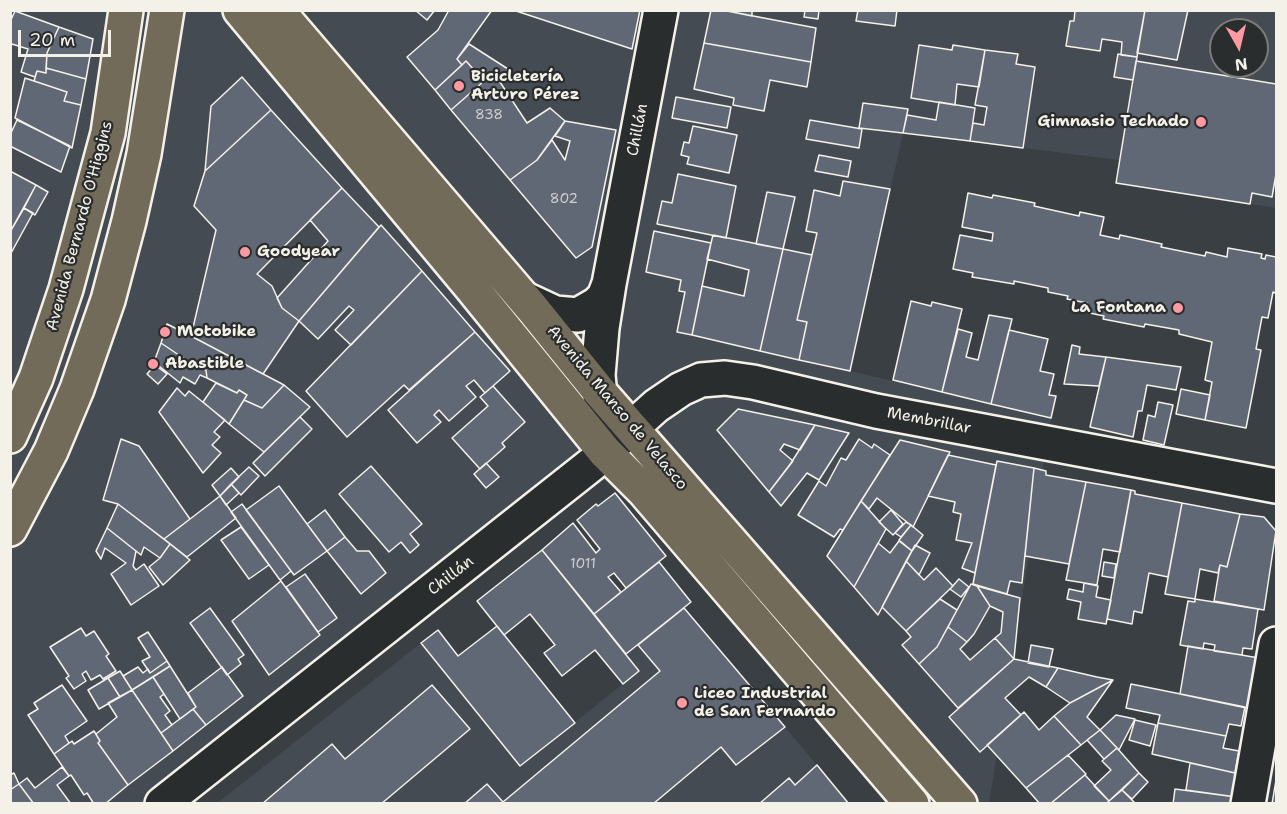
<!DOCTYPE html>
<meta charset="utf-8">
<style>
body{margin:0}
#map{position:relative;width:1287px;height:814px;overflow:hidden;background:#3a3f44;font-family:"Shantell Sans",sans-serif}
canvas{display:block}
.frame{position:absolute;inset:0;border:12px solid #f4f1e8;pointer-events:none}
.north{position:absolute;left:1209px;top:18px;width:60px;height:60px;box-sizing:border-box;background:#2a2d2e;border:2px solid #7b7b78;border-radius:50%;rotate:172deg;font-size:16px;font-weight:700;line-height:24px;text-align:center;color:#f4f1e8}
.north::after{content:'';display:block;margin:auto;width:21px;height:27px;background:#ff9aa2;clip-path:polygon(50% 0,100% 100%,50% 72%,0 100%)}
.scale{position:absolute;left:18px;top:30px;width:93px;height:27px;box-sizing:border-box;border:3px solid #f4f1e8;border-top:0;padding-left:8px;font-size:18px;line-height:21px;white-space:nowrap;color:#f4f1e8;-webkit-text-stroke:4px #2a2d2e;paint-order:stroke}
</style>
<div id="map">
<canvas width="1287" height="814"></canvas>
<div class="frame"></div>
<div class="north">N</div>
<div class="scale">20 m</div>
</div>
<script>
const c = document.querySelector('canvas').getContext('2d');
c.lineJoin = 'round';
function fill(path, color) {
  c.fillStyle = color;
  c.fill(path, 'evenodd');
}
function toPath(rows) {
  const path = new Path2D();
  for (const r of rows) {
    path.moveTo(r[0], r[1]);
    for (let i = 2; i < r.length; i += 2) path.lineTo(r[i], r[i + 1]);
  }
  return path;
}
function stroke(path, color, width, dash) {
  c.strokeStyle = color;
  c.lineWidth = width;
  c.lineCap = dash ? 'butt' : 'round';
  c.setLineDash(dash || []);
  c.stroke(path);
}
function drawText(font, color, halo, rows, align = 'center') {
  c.font = font + ' "Shantell Sans",sans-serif';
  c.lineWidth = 4.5;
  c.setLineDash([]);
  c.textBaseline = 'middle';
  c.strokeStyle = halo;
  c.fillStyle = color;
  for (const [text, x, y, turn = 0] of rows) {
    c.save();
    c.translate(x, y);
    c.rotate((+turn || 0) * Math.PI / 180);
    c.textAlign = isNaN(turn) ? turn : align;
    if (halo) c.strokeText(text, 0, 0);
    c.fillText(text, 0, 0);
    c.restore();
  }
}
fill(toPath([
 [10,11,1276,11,1276,208,1116,183,1119,160,903,133,850,371,1051,418,989,803,973,803,649,425,171,803,11,803],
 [1221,30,1257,30,1257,66,1221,66],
 [684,608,849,803,216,804,421,643,520,766,639,671,626,654]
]), '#454b53');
const building = toPath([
 [415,10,435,10,427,20,415,10],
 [449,10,492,10,457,59,462,65,435,90,407,57,438,30,449,10],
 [513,10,640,10,632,49,513,10],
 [711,10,722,10,816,28,811,62,704,43,711,10],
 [722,10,752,10,752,16,722,10],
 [805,10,819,10,818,19,804,17,805,10],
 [858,10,897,10,895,26,856,21,858,10],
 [1075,10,1145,10,1137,57,1121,55,1122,42,1102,39,1100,51,1066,46,1070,21,1074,21,1075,10],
 [1145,10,1188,10,1177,60,1137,53,1145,10],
 [15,11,59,27,47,53,46,73,37,71,35,77,21,72,28,49,12,44,10,49,10,22,15,11],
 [59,27,93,39,86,79,46,68,47,53,59,27],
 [704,43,811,62,807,87,770,80,764,111,733,105,734,98,694,89,704,43],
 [469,44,508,69,500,82,527,123,550,108,565,121,537,160,510,180,451,110,484,81,466,61,462,65,457,59,469,44],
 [919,45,952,50,953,45,985,50,979,87,957,84,955,105,911,98,919,45],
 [985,50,1018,54,1016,64,1035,67,1023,148,970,141,973,123,984,125,987,107,975,105,985,50],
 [1118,54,1137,57,1133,80,1114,77,1118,54],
 [466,61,484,81,451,110,435,90,466,61],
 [1136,61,1276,84,1276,174,1272,197,1252,193,1250,204,1116,183,1136,61],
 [46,68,86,79,81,105,64,101,67,92,34,81,37,71,46,73,46,68],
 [242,77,271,110,205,171,211,106,242,77],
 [25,78,67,92,64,101,81,105,72,148,15,118,25,78],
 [676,97,731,107,727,128,672,118,676,97],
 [939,102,975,108,970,141,903,133,907,115,936,120,939,102],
 [863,103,908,109,903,133,859,128,863,103],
 [271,110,342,188,257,274,272,286,282,308,299,321,263,374,191,336,216,230,194,206,205,171,271,110],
 [17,120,70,146,61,172,10,146,10,135,17,120],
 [810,120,862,129,859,148,806,139,810,120],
 [565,121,616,130,592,247,576,258,510,180,537,160,552,140,565,160,570,141,555,136,565,121],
 [693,126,737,135,729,173,687,164,689,157,681,155,684,142,689,143,693,126],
 [819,155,851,161,848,177,815,171,819,155],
 [10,171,36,185,10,232,10,171],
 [678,174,736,186,726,238,657,224,662,201,672,203,678,174],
 [843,181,890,189,850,371,799,360,807,322,797,320,817,233,806,231,814,190,840,196,843,181],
 [36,185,48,192,35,215,24,208,36,185],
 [342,188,379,227,299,321,282,308,277,298,328,241,310,220,342,188],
 [767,192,795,197,783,249,756,244,767,192],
 [968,193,992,198,993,195,1035,203,1034,206,1079,216,1080,212,1104,217,1100,235,1119,239,1120,235,1162,244,1161,247,1205,256,1206,252,1227,257,1228,248,1262,254,1261,258,1265,259,1266,255,1276,257,1276,293,1273,292,1268,318,1262,317,1256,349,1261,350,1246,428,1205,420,1212,382,1205,380,1212,342,1179,334,1179,330,1145,324,1144,327,1103,319,1104,316,1085,312,1087,303,1067,299,1068,296,1048,292,1048,288,1014,281,1014,284,972,277,973,273,953,269,960,235,992,241,993,233,962,227,968,193],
 [24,208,33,213,10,255,10,232,24,208],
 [381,225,422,271,351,345,335,330,354,310,349,306,318,339,299,321,381,225],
 [654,231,711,243,692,335,677,332,685,292,679,291,681,280,646,272,654,231],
 [713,235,783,249,760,351,692,335,702,286,744,296,749,270,707,259,713,235],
 [783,249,812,255,797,320,807,322,799,360,760,351,783,249],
 [422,271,475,332,409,390,404,385,347,437,306,391,422,271],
 [911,301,931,306,932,302,962,309,942,392,893,380,911,301],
 [989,315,1012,319,991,404,942,392,958,329,972,333,966,357,978,360,989,315],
 [167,324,191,336,284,385,262,408,244,400,247,395,239,390,237,393,207,378,206,370,195,366,161,343,167,324],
 [1009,330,1048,339,1040,371,1054,374,1049,395,1056,396,1051,418,991,404,1009,330],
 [475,332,510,371,485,393,474,380,466,386,476,397,449,421,439,410,434,415,441,422,417,443,388,410,475,332],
 [161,343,195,366,206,370,207,378,200,375,195,384,183,377,180,383,154,362,161,343],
 [1072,345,1080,347,1079,354,1106,357,1099,386,1064,384,1072,345],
 [1106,357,1181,367,1176,390,1147,385,1142,411,1138,411,1133,437,1090,427,1106,357],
 [155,365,167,374,158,384,147,374,155,365],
 [216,383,237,393,239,390,247,395,229,424,203,402,216,383],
 [284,385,310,407,264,452,229,424,244,400,262,408,284,385],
 [493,386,525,422,502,443,505,447,480,469,452,438,488,406,480,397,493,386],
 [177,388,185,396,189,391,225,420,214,432,220,437,212,445,221,453,203,473,159,412,177,388],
 [1181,389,1210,395,1205,420,1176,414,1181,389],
 [1158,402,1173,405,1164,445,1143,440,1148,415,1155,417,1158,402],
 [738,409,815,425,800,450,784,444,780,450,793,461,769,492,717,430,738,409],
 [300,417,312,429,265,476,253,463,300,417],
 [815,425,849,433,819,480,807,473,781,506,769,492,791,463,815,425],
 [121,439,139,446,190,519,164,539,118,504,103,500,121,439],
 [859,439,872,448,874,444,890,455,843,530,840,529,834,537,798,515,819,481,826,486,841,458,846,460,859,439],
 [900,440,950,452,913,527,877,498,869,509,861,501,900,440],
 [948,455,996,465,975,573,962,568,972,543,956,540,961,514,953,512,955,502,928,496,948,455],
 [997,461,1034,468,1022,583,1010,581,1007,594,973,584,997,461],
 [486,463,499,477,486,488,474,474,486,463],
 [371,466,422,524,410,534,419,545,410,553,401,542,389,552,339,494,371,466],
 [249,467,259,476,241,495,231,484,249,467],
 [231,468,239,477,220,496,212,485,231,468],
 [1034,468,1046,471,1046,475,1086,482,1069,564,1025,556,1034,468],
 [1086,482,1131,490,1120,552,1103,549,1097,585,1066,580,1086,482],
 [231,484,239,493,226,505,220,496,231,484],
 [279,486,327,551,294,575,246,510,279,486],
 [1131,490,1135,491,1135,494,1182,503,1168,577,1149,573,1142,613,1134,611,1132,624,1107,619,1131,490],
 [615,493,666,556,626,588,614,573,608,577,621,592,594,614,542,550,573,523,596,553,600,549,577,520,596,504,598,506,615,493],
 [220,496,236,518,187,557,164,539,220,496],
 [861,501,886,529,854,587,827,556,861,501],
 [1182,503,1240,514,1227,567,1220,565,1218,573,1200,569,1195,599,1165,594,1182,503],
 [118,504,170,544,160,558,144,547,141,555,107,528,118,504],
 [242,504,291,571,280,580,231,512,242,504],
 [325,510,345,537,327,551,307,524,325,510],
 [891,510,903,524,893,535,879,522,891,510],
 [1240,514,1264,517,1276,531,1264,610,1214,601,1220,565,1227,567,1240,514],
 [906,522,911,525,901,537,895,533,906,522],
 [911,525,923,535,912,551,899,540,911,525],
 [241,527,269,565,249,579,221,540,241,527],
 [107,528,136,551,133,566,136,570,144,564,159,586,131,605,111,574,126,563,105,548,101,559,96,551,107,528],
 [345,537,357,551,369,551,386,573,361,594,327,551,345,537],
 [899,541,912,551,878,615,854,587,878,543,890,553,899,541],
 [170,544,190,560,163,585,149,567,160,558,170,544],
 [915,545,930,553,919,575,906,561,915,545],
 [542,550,639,671,623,684,595,650,562,676,544,653,555,645,530,614,504,635,477,601,542,550],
 [906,561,924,580,936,568,953,586,906,631,882,607,906,561],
 [659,562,691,602,626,654,594,614,659,562],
 [1104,562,1116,564,1114,578,1102,576,1104,562],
 [305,574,337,618,318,632,286,587,305,574],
 [959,579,969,587,961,597,950,589,959,579],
 [281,581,320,635,269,675,232,621,281,581],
 [1084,583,1098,586,1096,597,1111,600,1106,624,1078,619,1081,602,1067,599,1069,589,1083,592,1084,583],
 [971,584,977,586,990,606,974,634,967,642,948,627,971,584],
 [977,586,1020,598,1014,659,995,638,1001,633,1003,612,990,606,977,586],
 [940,599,957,610,937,647,919,664,902,645,911,637,906,631,940,599],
 [1195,599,1258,609,1252,649,1243,648,1242,655,1214,651,1215,645,1204,643,1203,649,1180,645,1188,601,1195,602,1195,599],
 [210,608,244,655,238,659,241,664,227,675,190,623,210,608],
 [684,608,785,727,736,765,721,747,653,804,464,804,487,784,503,802,660,671,638,645,684,608],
 [497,626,575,723,520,766,421,643,438,630,458,656,497,626],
 [948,627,967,642,960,649,970,660,995,638,1014,659,958,708,919,664,937,647,948,627],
 [81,628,86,636,94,631,109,654,106,656,116,671,103,679,100,675,91,680,86,671,82,674,86,681,74,689,66,678,69,676,50,647,81,628],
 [148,632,167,661,150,673,142,661,150,657,138,638,148,632],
 [1031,645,1053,649,1049,667,1028,663,1031,645],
 [1188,646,1259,658,1251,709,1180,694,1188,646],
 [1014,659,1058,668,1046,687,1029,677,1005,698,1021,715,980,752,949,717,1014,659],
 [167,661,170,666,132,690,123,676,138,667,143,673,148,669,150,673,167,661],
 [170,666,196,707,180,719,153,677,170,666],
 [222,667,243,696,206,725,193,709,196,707,188,693,222,667],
 [1058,668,1097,677,1113,680,1070,703,1046,687,1058,668],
 [120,671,132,690,120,697,108,678,120,671],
 [153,677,164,694,160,697,170,711,165,715,172,725,161,733,132,690,153,677],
 [108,678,120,697,99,709,88,690,108,678],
 [1113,680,1087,717,1100,730,1081,745,1054,716,1070,703,1113,680],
 [1131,684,1245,707,1241,726,1229,724,1226,736,1158,723,1160,715,1126,708,1131,684],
 [62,685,87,721,65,736,69,743,54,754,28,715,38,709,34,703,62,685],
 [432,685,470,729,381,804,262,804,332,744,345,759,432,685],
 [132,690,173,751,128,785,98,743,100,741,96,734,117,717,108,703,132,690],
 [193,709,206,725,173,751,161,733,193,709],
 [1024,712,1039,730,1054,716,1081,745,1026,788,987,745,1024,712],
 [1116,715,1135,719,1119,750,1100,730,1116,715],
 [1135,720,1156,725,1150,746,1129,740,1135,720],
 [1158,723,1226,736,1223,748,1239,751,1235,773,1152,754,1158,723],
 [1100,730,1117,748,1104,759,1087,740,1100,730],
 [94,731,100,741,98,743,128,785,105,804,94,804,87,793,84,795,71,775,69,776,54,754,72,741,74,744,94,731],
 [1117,748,1139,773,1109,801,1094,786,1111,770,1102,761,1117,748],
 [1068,755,1086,774,1050,804,1040,804,1026,788,1068,755],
 [1190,763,1240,774,1236,797,1186,790,1190,763],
 [817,765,849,804,759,804,789,778,795,785,817,765],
 [62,767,69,776,57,785,71,804,34,804,19,784,27,778,35,788,62,767],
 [14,773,19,784,10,790,10,775,14,773],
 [1139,773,1148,782,1132,799,1122,790,1139,773],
 [1085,775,1109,801,1106,804,1050,804,1085,775],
 [1276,775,1276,804,1272,804,1276,780,1276,775],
 [19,784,34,804,10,804,10,790,19,784],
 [1175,789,1236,797,1237,804,1173,804,1175,789],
 [1122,790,1136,804,1106,804,1109,801,1122,790]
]);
fill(building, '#606876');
stroke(building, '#f4f1e8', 1.5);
const minor = toPath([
 [525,299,555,313,578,315,597,304,604,297,609,284],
 [605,452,598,375,602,328,609,284,661,10],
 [162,804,592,464,656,406,681,389,701,380,725,378,753,382,876,411,1276,486],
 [1248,804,1276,644]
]);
const major = toPath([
 [240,10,471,287,605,452,643,490,912,804],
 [277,10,532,308,599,391,960,804],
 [10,436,36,378,66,289,108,133,126,10],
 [10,529,51,451,77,389,108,300,129,221,144,154,167,10]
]);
stroke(minor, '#f4f1e8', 38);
stroke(major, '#f4f1e8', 38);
stroke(minor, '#2a2d2e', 33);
stroke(major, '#736b5a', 33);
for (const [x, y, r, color] of [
 [459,86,6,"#ff9aa2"],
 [1201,122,6,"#ff9aa2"],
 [245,252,6,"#ff9aa2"],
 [1178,308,6,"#ff9aa2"],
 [165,332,6,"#ff9aa2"],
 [153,364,6,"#ff9aa2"],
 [682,703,6,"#ff9aa2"]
]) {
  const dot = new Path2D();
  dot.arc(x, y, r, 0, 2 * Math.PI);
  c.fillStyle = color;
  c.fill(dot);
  stroke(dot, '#2a2d2e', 2);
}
drawText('14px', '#cfcfcc', null, [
 ["838",489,115],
 ["802",564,199],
 ["1011",583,564]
]);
drawText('bold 16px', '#f4f1e8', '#2a2d2e', [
 ["Bicicletería",471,77],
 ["Arturo Pérez",471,95],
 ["Gimnasio Techado",1189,122,"right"],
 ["Goodyear",257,252],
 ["La Fontana",1166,308,"right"],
 ["Motobike",177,332],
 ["Abastible",165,364],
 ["Liceo Industrial",694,694],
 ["de San Fernando",694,712]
], 'left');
drawText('16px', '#f4f1e8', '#2a2d2e', [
 ["Chillán",638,130,-79],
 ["Avenida Bernardo O'Higgins",80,226,-75],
 ["Avenida Manso de Velasco",617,408,50],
 ["Membrillar",929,421,11],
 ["Chillán",451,576,-38]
]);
</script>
